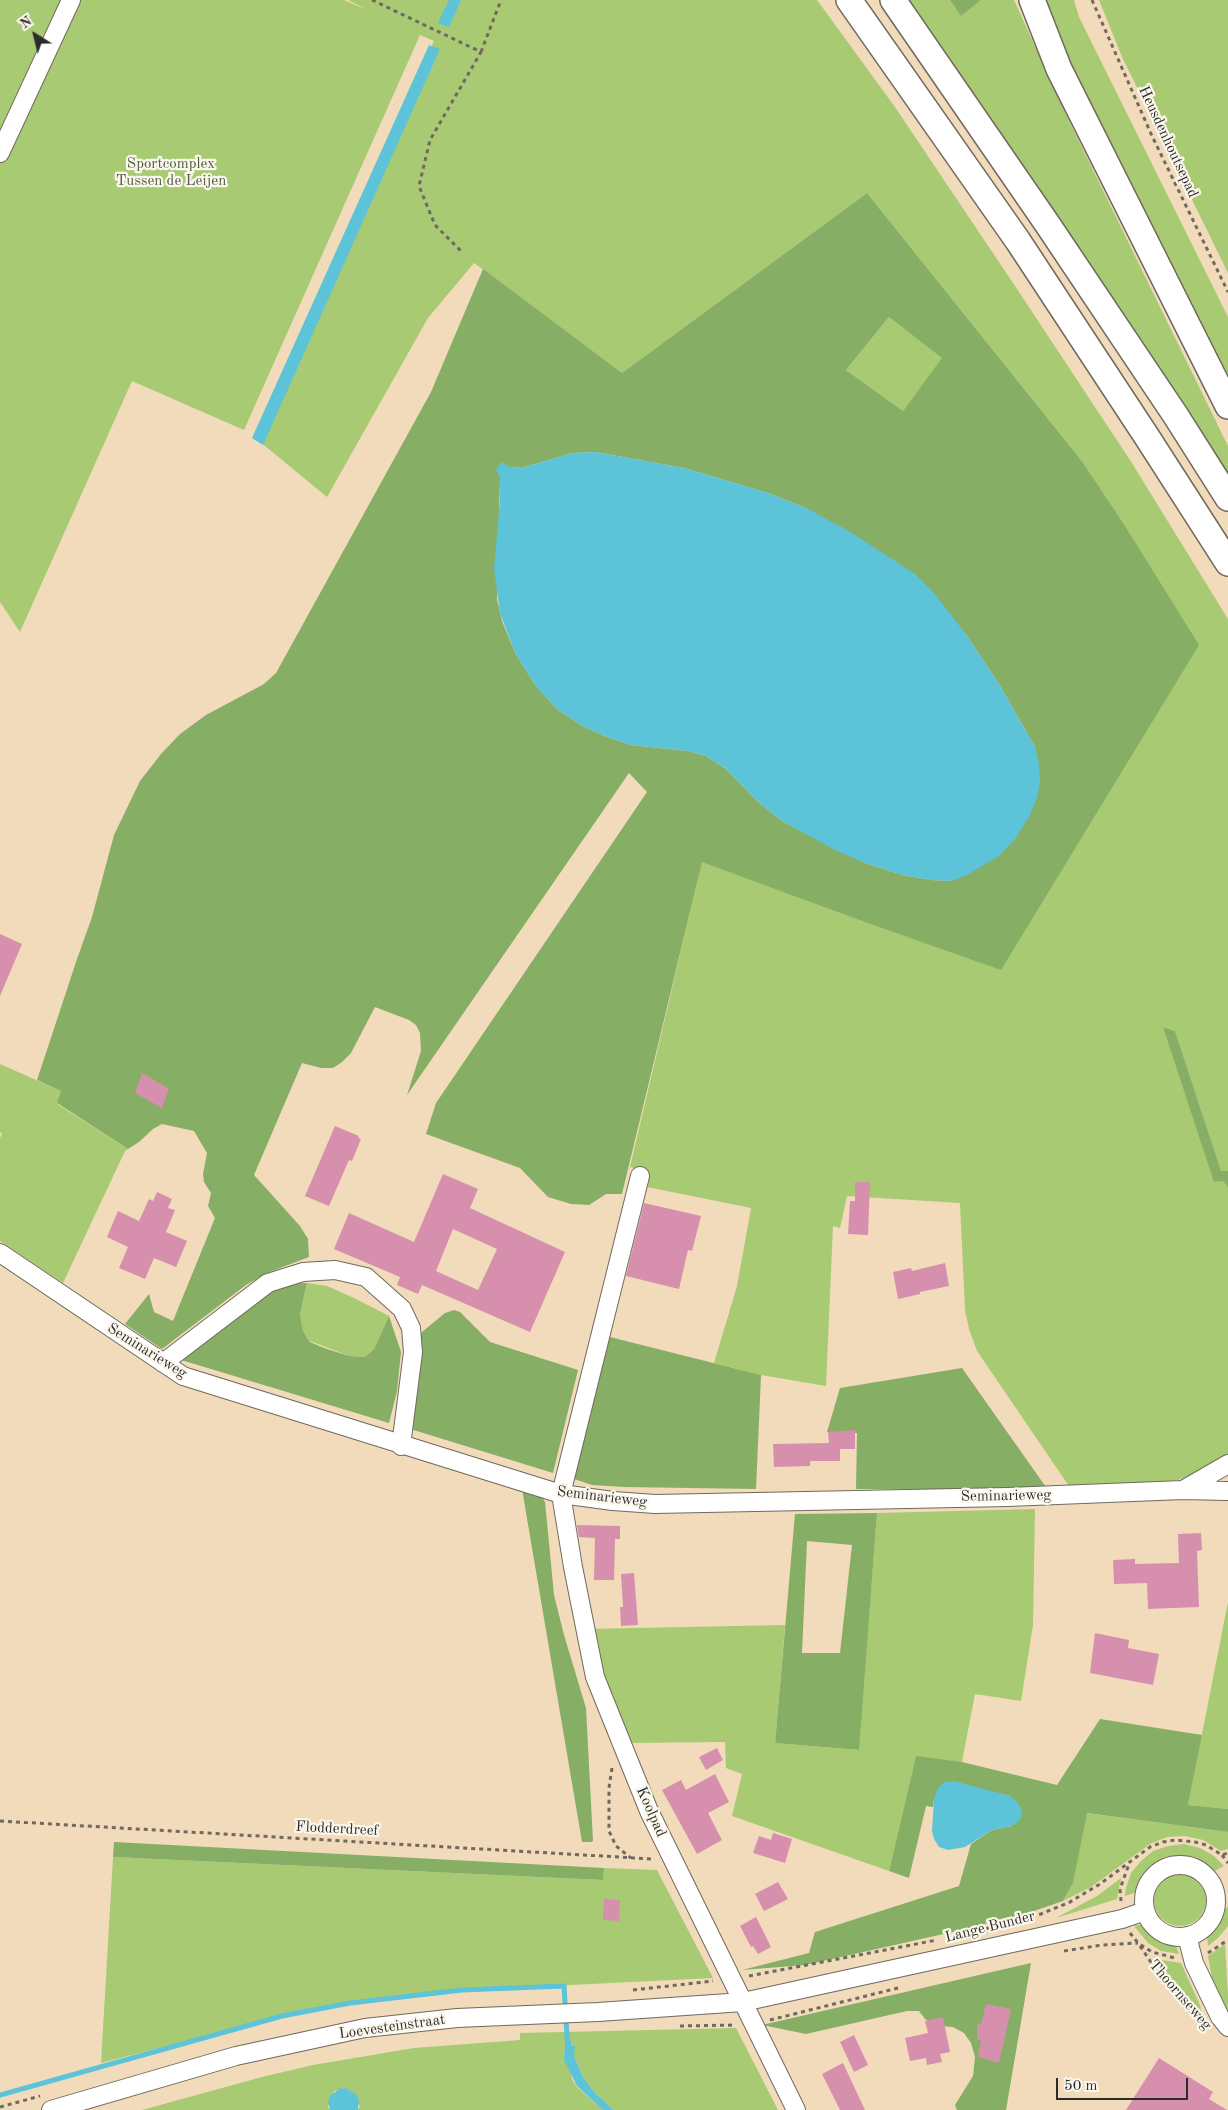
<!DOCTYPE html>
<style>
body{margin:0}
#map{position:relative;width:1228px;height:2110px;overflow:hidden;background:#f1dbbb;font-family:"Old Standard TT",serif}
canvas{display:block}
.north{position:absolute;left:10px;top:10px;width:50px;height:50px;-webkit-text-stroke:4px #fbf7ec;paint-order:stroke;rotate:324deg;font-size:14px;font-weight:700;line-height:20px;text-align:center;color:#2b2b2b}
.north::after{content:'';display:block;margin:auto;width:18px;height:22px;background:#2b2b2b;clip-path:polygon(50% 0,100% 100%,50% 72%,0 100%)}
.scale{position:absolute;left:1056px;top:2078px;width:132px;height:22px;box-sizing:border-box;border:2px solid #2b2b2b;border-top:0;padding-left:6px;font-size:15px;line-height:18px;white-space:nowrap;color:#2b2b2b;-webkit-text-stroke:4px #fbf7ec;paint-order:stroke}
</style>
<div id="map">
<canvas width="1228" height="2110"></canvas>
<div class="north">N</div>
<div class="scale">50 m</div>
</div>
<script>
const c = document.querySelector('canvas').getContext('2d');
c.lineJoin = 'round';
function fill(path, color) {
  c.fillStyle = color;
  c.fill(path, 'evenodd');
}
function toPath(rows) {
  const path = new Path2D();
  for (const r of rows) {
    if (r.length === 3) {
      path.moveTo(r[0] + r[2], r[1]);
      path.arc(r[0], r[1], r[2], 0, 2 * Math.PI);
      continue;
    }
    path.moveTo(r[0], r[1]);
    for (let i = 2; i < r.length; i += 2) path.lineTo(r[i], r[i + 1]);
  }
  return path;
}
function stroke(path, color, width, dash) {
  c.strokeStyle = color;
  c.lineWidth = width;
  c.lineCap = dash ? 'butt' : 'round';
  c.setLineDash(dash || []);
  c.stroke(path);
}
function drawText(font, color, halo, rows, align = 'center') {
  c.font = font + ' "Old Standard TT",serif';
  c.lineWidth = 4.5;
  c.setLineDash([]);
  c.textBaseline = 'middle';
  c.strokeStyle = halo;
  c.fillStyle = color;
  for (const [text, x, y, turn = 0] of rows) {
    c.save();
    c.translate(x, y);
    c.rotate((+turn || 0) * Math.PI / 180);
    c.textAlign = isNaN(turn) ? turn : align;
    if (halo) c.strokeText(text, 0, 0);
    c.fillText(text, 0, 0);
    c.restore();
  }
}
fill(toPath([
 [0,0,344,0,367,10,348,0,817,0,895,107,1015,286,1130,460,1228,619,1228,1171,1221,1172,1175,1031,1163,1027,1223,1181,1228,1188,1228,1460,1178,1480,1120,1488,1071,1489,977,1351,969,1329,965,1310,960,1203,847,1196,840,1228,833,1226,826,1386,761,1375,714,1363,737,1286,751,1208,642,1186,645,1172,630,1167,702,861,859,920,1001,969,1102,803,1081,460,867,193,622,373,474,263,428,318,327,497,259,441,434,41,420,35,244,430,132,381,20,632,0,602],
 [900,0,950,0,961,15,981,0,1014,0,1069,121,1228,446,1228,478],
 [1042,0,1074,0,1079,17,1228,317,1228,380,1100,137],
 [1099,0,1228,0,1228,273,1122,57],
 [889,317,943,358,903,411,846,370],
 [0,1064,61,1091,57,1104,128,1149,125,1151,63,1283,0,1241,0,1138,2,1134,0,1132],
 [307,1283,327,1286,354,1298,389,1316,374,1349,365,1357,349,1356,310,1341,303,1331,300,1314],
 [1035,1509,1033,1625,1021,1701,975,1694,962,1762,916,1757,889,1871,732,1816,742,1774,726,1768,725,1742,626,1743,586,1629,785,1625,775,1743,858,1750,877,1513],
 [1228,1602,1228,1809,1188,1805],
 [1086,1813,1228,1832,1228,1849,1221,1851,1203,1840,1185,1836,1167,1837,1150,1844,1091,1887,1063,1901,1073,1883],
 [1184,1844,1200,1848,1214,1856,1224,1866,1213,1872,1207,1865,1196,1859,1184,1857,1171,1858,1159,1862,1149,1869,1142,1879,1137,1892,1125,1896,1126,1888,1131,1873,1141,1861,1153,1851,1168,1846],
 [113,1857,603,1880,604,1868,657,1870,713,1978,510,1988,373,1999,259,2022,101,2063],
 [1180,1900,26],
 [1121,1878,1117,1899,1056,1918,1097,1896],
 [1228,1907,1228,1926,1218,1938,1208,1946,1207,1934,1219,1921,1223,1910],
 [1144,1924,1154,1935,1165,1941,1175,1943,1179,1954,1161,1951,1148,1943,1134,1926],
 [1225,1944,1228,1996,1228,2011,1212,1978,1208,1956],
 [1155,1959,1181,1963,1200,2005,1202,2015],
 [736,2028,778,2110,614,2110,595,2093,583,2077,574,2056,574,2046,571,2046,568,2040,569,2046,565,2046,564,2060,571,2072,572,2079,577,2087,603,2110,358,2110,360,2106,345,2088,334,2091,328,2107,330,2110,142,2110,262,2077,313,2065,414,2048,520,2040,520,2033]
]), '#a8ca73');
fill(toPath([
 [950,0,981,0,961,16],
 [867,193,1081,460,1125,526,1199,645,1001,970,859,920,702,862,622,1194,606,1194,589,1205,571,1204,548,1197,520,1168,426,1134,436,1103,647,792,629,773,407,1095,421,1051,420,1033,416,1025,409,1020,375,1007,351,1053,342,1062,333,1068,321,1068,302,1063,254,1175,300,1226,308,1239,309,1257,267,1273,246,1285,162,1349,125,1324,149,1294,154,1312,173,1321,215,1218,208,1206,211,1193,204,1182,203,1174,207,1153,194,1131,162,1124,153,1129,139,1142,128,1149,57,1103,61,1091,37,1080,77,959,92,917,114,835,140,781,161,754,180,734,206,715,264,684,276,673,431,392,483,269,622,373],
 [889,317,942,358,903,411,846,370],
 [595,452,684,468,768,493,808,509,965,633,999,684,1035,747,951,881,931,880,903,875,865,863,782,821,756,800,726,769,706,756,688,751,631,745,607,737,581,725,557,709,536,686,515,653,502,621,497,599,500,477,510,467,521,468,573,453],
 [1163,1027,1175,1031,1221,1171,1228,1171,1228,1188,1223,1181,1214,1182],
 [304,1283,307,1283,300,1314,303,1331,310,1342,324,1348,349,1356,365,1357,374,1349,389,1316,401,1352,397,1391,389,1423,178,1359,264,1293,285,1284],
 [454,1310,460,1312,490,1342,578,1370,553,1473,407,1428,418,1341,422,1332,445,1313],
 [606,1336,761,1375,756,1489,624,1487,592,1485,571,1478],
 [962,1368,1048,1490,856,1489,857,1433,827,1432,840,1388],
 [522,1489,542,1497,545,1502,554,1595,564,1635,586,1708,593,1841,591,1842,582,1842],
 [877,1513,859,1750,775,1743,795,1514],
 [807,1541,852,1545,840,1653,802,1653],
 [1100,1719,1202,1735,1188,1805,1228,1809,1228,1832,1087,1813,1073,1883,1063,1901,1028,1913,957,1931,805,1965,742,1970,809,1953,815,1932,959,1886,971,1844,992,1830,1012,1826,1010,1796,983,1790,934,1799,933,1807,926,1806,909,1878,889,1871,916,1756,962,1762,1057,1785],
 [114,1842,604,1868,603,1880,113,1857],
 [1031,1963,1006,2110,957,2110,955,2105,973,2076,975,2057,971,2043,964,2033,953,2027,937,2026,925,2019,919,2011,907,2011,806,2034,762,2025]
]), '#86ae65');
fill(toPath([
 [449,0,461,0,449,27,438,23],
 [429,45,440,49,263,445,252,438],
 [595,452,684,468,768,493,808,509,849,531,915,574,935,594,965,633,999,684,1035,747,1039,764,1040,781,1037,798,1029,817,1015,839,999,856,967,875,951,881,931,880,903,875,865,863,835,850,782,821,756,800,726,769,706,756,688,751,631,745,607,737,581,725,557,709,536,686,515,653,500,613,494,569,500,499,500,477,496,470,501,462,510,467,521,468,573,453],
 [954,1781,1010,1796,1017,1802,1022,1810,1020,1820,1012,1826,992,1830,965,1847,948,1850,939,1847,934,1839,932,1831,934,1799,938,1788,945,1782],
 [568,2040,571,2040,571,2046,575,2046,574,2056,583,2077,595,2093,614,2110,603,2110,577,2086,564,2060,565,2045,569,2046],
 [345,2088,356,2094,359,2100,358,2110,330,2110,328,2101,330,2096,339,2089]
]), '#5cc3d9');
stroke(toPath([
 [0,2095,282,2016,350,2003,462,1990,564,1986,568,2052]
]), '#5cc3d9', 5);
fill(toPath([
 [0,934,22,944,0,996],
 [142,1073,169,1089,162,1108,135,1093],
 [335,1126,359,1136,358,1138,361,1139,352,1161,349,1160,329,1206,305,1196],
 [443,1174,478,1189,470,1208,565,1252,530,1332,422,1285,418,1294,397,1285,400,1277,334,1249,349,1213,414,1242],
 [453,1229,497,1249,478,1290,436,1271],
 [855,1182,870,1182,868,1235,848,1234,850,1201,855,1201],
 [157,1192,172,1199,168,1208,175,1210,166,1232,187,1241,176,1267,154,1258,145,1279,119,1268,128,1247,107,1237,118,1211,139,1221,149,1199,153,1201],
 [644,1203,701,1216,692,1251,688,1250,679,1289,626,1276],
 [945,1263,949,1286,920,1292,920,1294,898,1299,893,1272,911,1268,912,1271],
 [855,1430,855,1449,840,1449,840,1461,810,1461,810,1466,774,1467,773,1444,829,1443,828,1432],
 [577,1525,620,1526,620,1539,615,1539,614,1580,594,1580,595,1538,579,1537],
 [1201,1533,1202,1550,1197,1551,1199,1607,1148,1609,1147,1583,1114,1584,1113,1560,1135,1559,1135,1564,1179,1563,1178,1534],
 [634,1573,638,1625,621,1626,620,1607,623,1607,621,1574],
 [1095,1633,1129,1640,1128,1648,1159,1654,1153,1685,1090,1673],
 [717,1748,723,1760,706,1770,699,1757],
 [715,1774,729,1802,708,1813,722,1840,697,1854,662,1790,681,1780,686,1790],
 [773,1833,792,1839,785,1863,753,1853,759,1836,771,1840],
 [778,1882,788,1899,764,1911,755,1894],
 [604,1899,620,1900,619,1921,603,1920],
 [756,1917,771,1947,758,1954,753,1946,751,1947,740,1926],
 [986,2004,1011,2009,999,2063,978,2057,981,2040,977,2040,977,2024,981,2024],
 [943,2017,950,2052,940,2054,942,2062,927,2065,926,2058,910,2061,905,2038,928,2033,925,2021],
 [854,2035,868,2065,854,2072,840,2042],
 [1159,2058,1213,2092,1209,2099,1227,2110,1126,2110],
 [843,2063,865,2110,840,2110,822,2074]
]), '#d78fae');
const minor = toPath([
 [0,153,71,0],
 [640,1176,561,1494,573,1567,595,1677,649,1811,796,2110],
 [0,1253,183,1376,561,1494,613,1501,655,1504,1008,1497,1183,1490,1228,1491],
 [163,1363,268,1283,303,1272,335,1270,366,1277,402,1309,411,1328,413,1352,401,1446],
 [1183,1490,1228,1464],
 [1180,1901,36],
 [1187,1936,1194,1963,1220,2017,1228,2027],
 [51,2110,236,2056,365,2028,457,2018,598,2012,743,2002,1122,1919,1145,1911]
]);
const highway = toPath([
 [849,0,1018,241,1147,437,1228,563],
 [893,0,1048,225,1176,416,1228,498],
 [1032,0,1059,69,1228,406]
]);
stroke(minor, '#70695d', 20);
stroke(highway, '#70695d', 28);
stroke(toPath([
 [372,0,481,52,430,140,419,186,435,225,463,253],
 [1092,0,1152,136,1228,292],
 [481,52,501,0],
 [612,1768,609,1788,609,1831,616,1846,631,1858],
 [0,1821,653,1859],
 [1222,1855,1228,1863],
 [1121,1901,1120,1889,1129,1864],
 [985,1929,1041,1914,1070,1902,1100,1884,1150,1847,1163,1842,1175,1840,1195,1842,1206,1845,1222,1855,1228,1853],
 [1130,1933,1138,1943,1152,1952,1175,1958],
 [1140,1946,1159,1974,1204,2027],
 [1064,1951,1102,1945,1138,1943],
 [1208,1953,1228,1940],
 [749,1976,937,1940],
 [633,1990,713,1981],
 [770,2020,902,1987],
 [680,2026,736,2025],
 [0,2107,40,2096]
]), '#70695d', 3, [4, 4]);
stroke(minor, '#fff', 18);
stroke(highway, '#fff', 25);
drawText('15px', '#2b2b2b', '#fbf7ec', [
 ["Heusdenhoutsepad",1168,142,65],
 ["Seminarieweg",147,1351,32],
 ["Seminarieweg",1006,1496,-1],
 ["Seminarieweg",602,1497,7],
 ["Koolpad",651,1812,66],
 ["Flodderdreef",337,1829,3],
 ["Lange Bunder",990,1927,-14],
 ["Thoornseweg",1180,1995,49],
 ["Loevesteinstraat",392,2027,-8]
]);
drawText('15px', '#505b41', '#fbf7ec', [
 ["Sportcomplex",171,164],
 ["Tussen de Leijen",171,181]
]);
</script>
